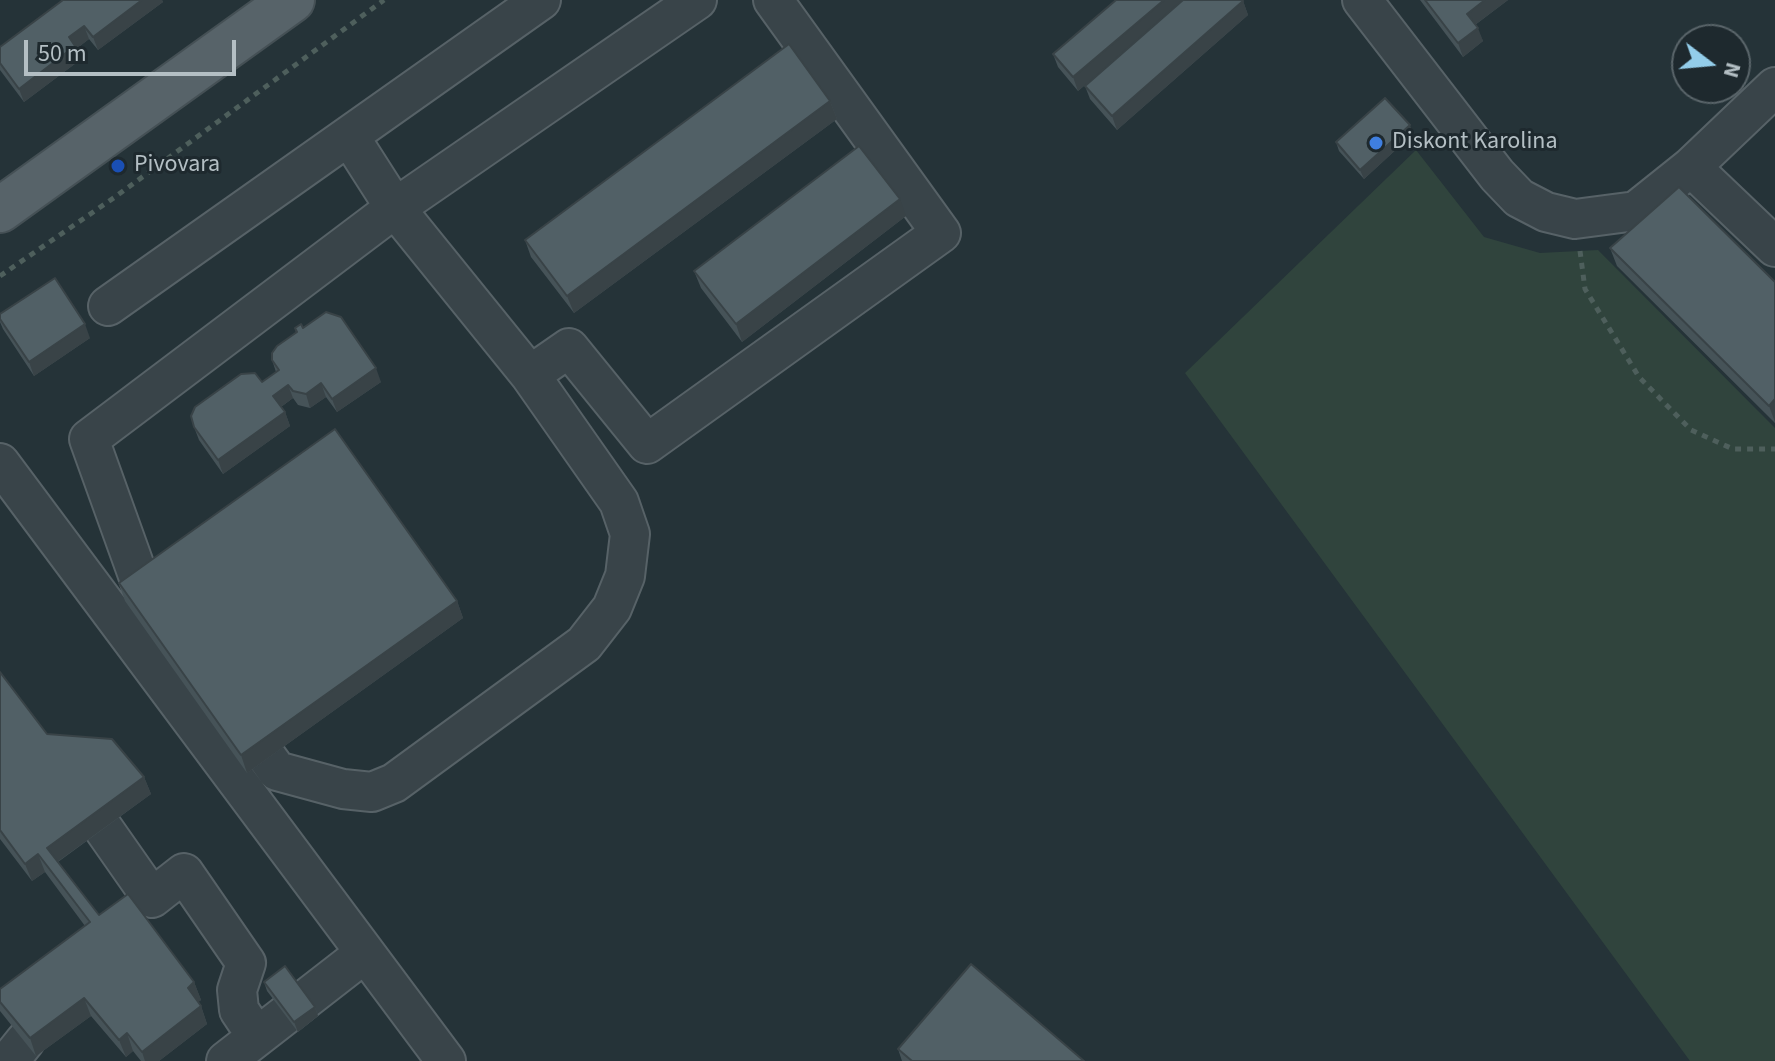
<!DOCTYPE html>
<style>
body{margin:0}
#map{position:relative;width:1775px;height:1061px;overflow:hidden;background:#253338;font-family:"Source Sans 3",sans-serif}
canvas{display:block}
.north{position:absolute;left:1671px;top:24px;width:80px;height:80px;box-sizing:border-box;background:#1e292e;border:2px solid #5a656a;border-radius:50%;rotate:106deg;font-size:22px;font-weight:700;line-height:32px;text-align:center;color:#b4bfc4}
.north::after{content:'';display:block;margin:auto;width:28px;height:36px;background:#93cdea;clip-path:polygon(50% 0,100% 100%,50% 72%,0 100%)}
.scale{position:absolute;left:24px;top:40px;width:212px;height:36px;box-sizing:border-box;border:4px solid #b4bfc4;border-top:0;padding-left:10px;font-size:24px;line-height:28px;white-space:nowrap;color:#b4bfc4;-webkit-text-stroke:6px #1e292e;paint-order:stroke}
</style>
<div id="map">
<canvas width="1775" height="1061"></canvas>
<div class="north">N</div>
<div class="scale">50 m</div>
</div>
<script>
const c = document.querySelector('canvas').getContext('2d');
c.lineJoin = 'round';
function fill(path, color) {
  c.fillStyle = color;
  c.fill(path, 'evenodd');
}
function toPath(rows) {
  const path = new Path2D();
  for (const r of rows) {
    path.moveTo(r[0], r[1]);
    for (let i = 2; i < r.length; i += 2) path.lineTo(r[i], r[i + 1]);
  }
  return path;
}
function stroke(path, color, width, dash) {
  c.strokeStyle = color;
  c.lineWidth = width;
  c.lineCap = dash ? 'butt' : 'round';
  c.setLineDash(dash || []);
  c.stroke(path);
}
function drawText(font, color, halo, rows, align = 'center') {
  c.font = font + ' "Source Sans 3",sans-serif';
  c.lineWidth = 6;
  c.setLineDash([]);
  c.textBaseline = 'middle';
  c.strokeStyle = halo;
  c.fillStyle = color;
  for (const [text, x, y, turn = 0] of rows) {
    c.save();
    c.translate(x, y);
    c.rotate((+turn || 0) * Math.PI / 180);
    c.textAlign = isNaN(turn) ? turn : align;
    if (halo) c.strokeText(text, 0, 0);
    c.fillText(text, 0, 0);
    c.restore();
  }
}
fill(toPath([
 [1416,150,1484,237,1540,253,1598,250,1775,428,1775,1061,1690,1061,1185,373]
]), '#30443d');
const minor = toPath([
 [1362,0,1497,175,1519,198,1546,212,1575,219,1636,211,1691,167,1775,87],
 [349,136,395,208,697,0],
 [1691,167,1775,247],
 [395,208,530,375,619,502,630,534,625,576,612,608,584,644,394,783,372,792,343,789,277,771,140,581,89,439,395,208],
 [108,306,541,0],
 [530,375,569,348,647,444,941,233,773,0],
 [0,463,446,1061],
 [103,828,152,898,184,873,246,963,237,990,239,1010,257,1037],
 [9,1061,25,1041],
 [226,1061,365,953]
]);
const major = toPath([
 [0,210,292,0]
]);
stroke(minor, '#576267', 42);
stroke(major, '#455055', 48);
stroke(toPath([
 [1580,251,1585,289,1639,377,1691,430,1733,449,1775,449],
 [0,276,115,197,384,0]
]), '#4e5f5c', 5, [6, 6]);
stroke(minor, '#394449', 38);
stroke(major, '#576369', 44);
fill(toPath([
 [63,0,162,0,163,2,98,50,89,39,76,49,80,60,24,102,0,70,0,47],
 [1420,0,1508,0,1475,25,1483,41,1463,57],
 [1243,1,1248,15,1117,130,1090,99,1085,86,1145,34,1078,91,1058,67,1053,54],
 [830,101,837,119,574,313,531,257,525,240],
 [1413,134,1364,179,1339,151,1336,142],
 [906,216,742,342,701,288,694,271],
 [1610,248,1775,282,1775,423,1617,266],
 [0,314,90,338,34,376,3,329,0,322],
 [295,328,303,328,381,382,337,412,326,397,310,408,298,405,293,398,281,407,285,412,290,426,223,474,199,440,194,427,276,372,272,360,296,333],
 [119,583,457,601,463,618,247,773,125,601],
 [0,672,47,734,144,777,151,794,58,862,99,915,194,982,201,1000,198,1002,201,1006,207,1024,159,1061,141,1061,133,1051,126,1057,91,1016,36,1056,0,1011,0,989,85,926,45,872,32,881,0,839],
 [264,982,315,1007,318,1016,298,1032,267,991],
 [898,1049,1084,1061,902,1061]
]), '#465358');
fill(toPath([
 [142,0,162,0,163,2,98,50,93,37],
 [1164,0,1184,0,1078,91,1073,77],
 [1485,0,1508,0,1472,27,1467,14],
 [1243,1,1248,15,1117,130,1112,116],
 [84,26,89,39,76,49,80,60,24,102,19,89,69,37],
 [1478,28,1483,41,1463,57,1458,43],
 [830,101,837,119,574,313,567,296],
 [1410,125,1413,134,1364,179,1360,170],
 [900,199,906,216,742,342,736,324],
 [85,324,90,338,34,376,29,362],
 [376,368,381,382,337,412,332,399],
 [321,383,326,397,310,408,306,394],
 [288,385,293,398,278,409,273,396],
 [1775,399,1775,422,1769,406],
 [285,412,290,426,223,474,218,460],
 [457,601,463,618,247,773,241,755],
 [144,777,151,794,53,865,47,848],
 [38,854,45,872,32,881,25,864],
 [194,982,201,1000,194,1006,188,988],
 [84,998,91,1016,36,1056,30,1038],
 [201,1006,207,1024,159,1061,145,1061,142,1052],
 [315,1007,318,1016,298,1032,294,1022],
 [127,1033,133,1051,126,1057,119,1040]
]), '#394347');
const building = toPath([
 [63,0,142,0,93,37,84,26,69,37,75,46,19,89,0,63,0,47,63,0],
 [1116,0,1164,0,1073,77,1053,54,1116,0],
 [1183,0,1242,0,1243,1,1112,116,1085,86,1183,0],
 [1425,0,1485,0,1467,14,1478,28,1458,43,1425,0],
 [789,44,830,101,567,296,525,240,789,44],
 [1385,98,1410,125,1360,170,1336,142,1385,98],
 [859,146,900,199,736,324,694,271,859,146],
 [1679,187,1775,282,1775,399,1769,406,1610,248,1679,187],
 [55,278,85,324,29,362,0,319,0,314,55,278],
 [326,312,341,317,376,368,332,399,321,383,306,394,293,391,288,385,273,396,285,412,218,460,194,427,191,416,195,407,241,374,255,373,262,382,279,370,272,360,272,353,277,346,297,332,295,328,301,324,303,328,326,312],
 [335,429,457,601,241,755,119,583,335,429],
 [0,672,47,734,112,739,144,777,47,848,99,915,128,894,194,982,188,988,201,1006,142,1052,127,1033,119,1040,84,998,30,1038,0,1002,0,989,90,922,38,854,25,864,0,830,0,672],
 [971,964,1084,1061,912,1061,898,1049,971,964],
 [285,966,315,1007,294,1022,264,982,285,966]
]);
fill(building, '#516066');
stroke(building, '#394347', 2);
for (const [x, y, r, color] of [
 [1376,143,8,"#3f7fe0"],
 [118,166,8,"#1a4fb4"]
]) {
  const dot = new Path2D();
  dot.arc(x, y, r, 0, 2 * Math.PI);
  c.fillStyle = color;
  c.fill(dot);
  stroke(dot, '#1e292e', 3);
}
drawText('24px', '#b4bfc4', '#1e292e', [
 ["Diskont Karolina",1392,143],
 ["Pivovara",134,166]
], 'left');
</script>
